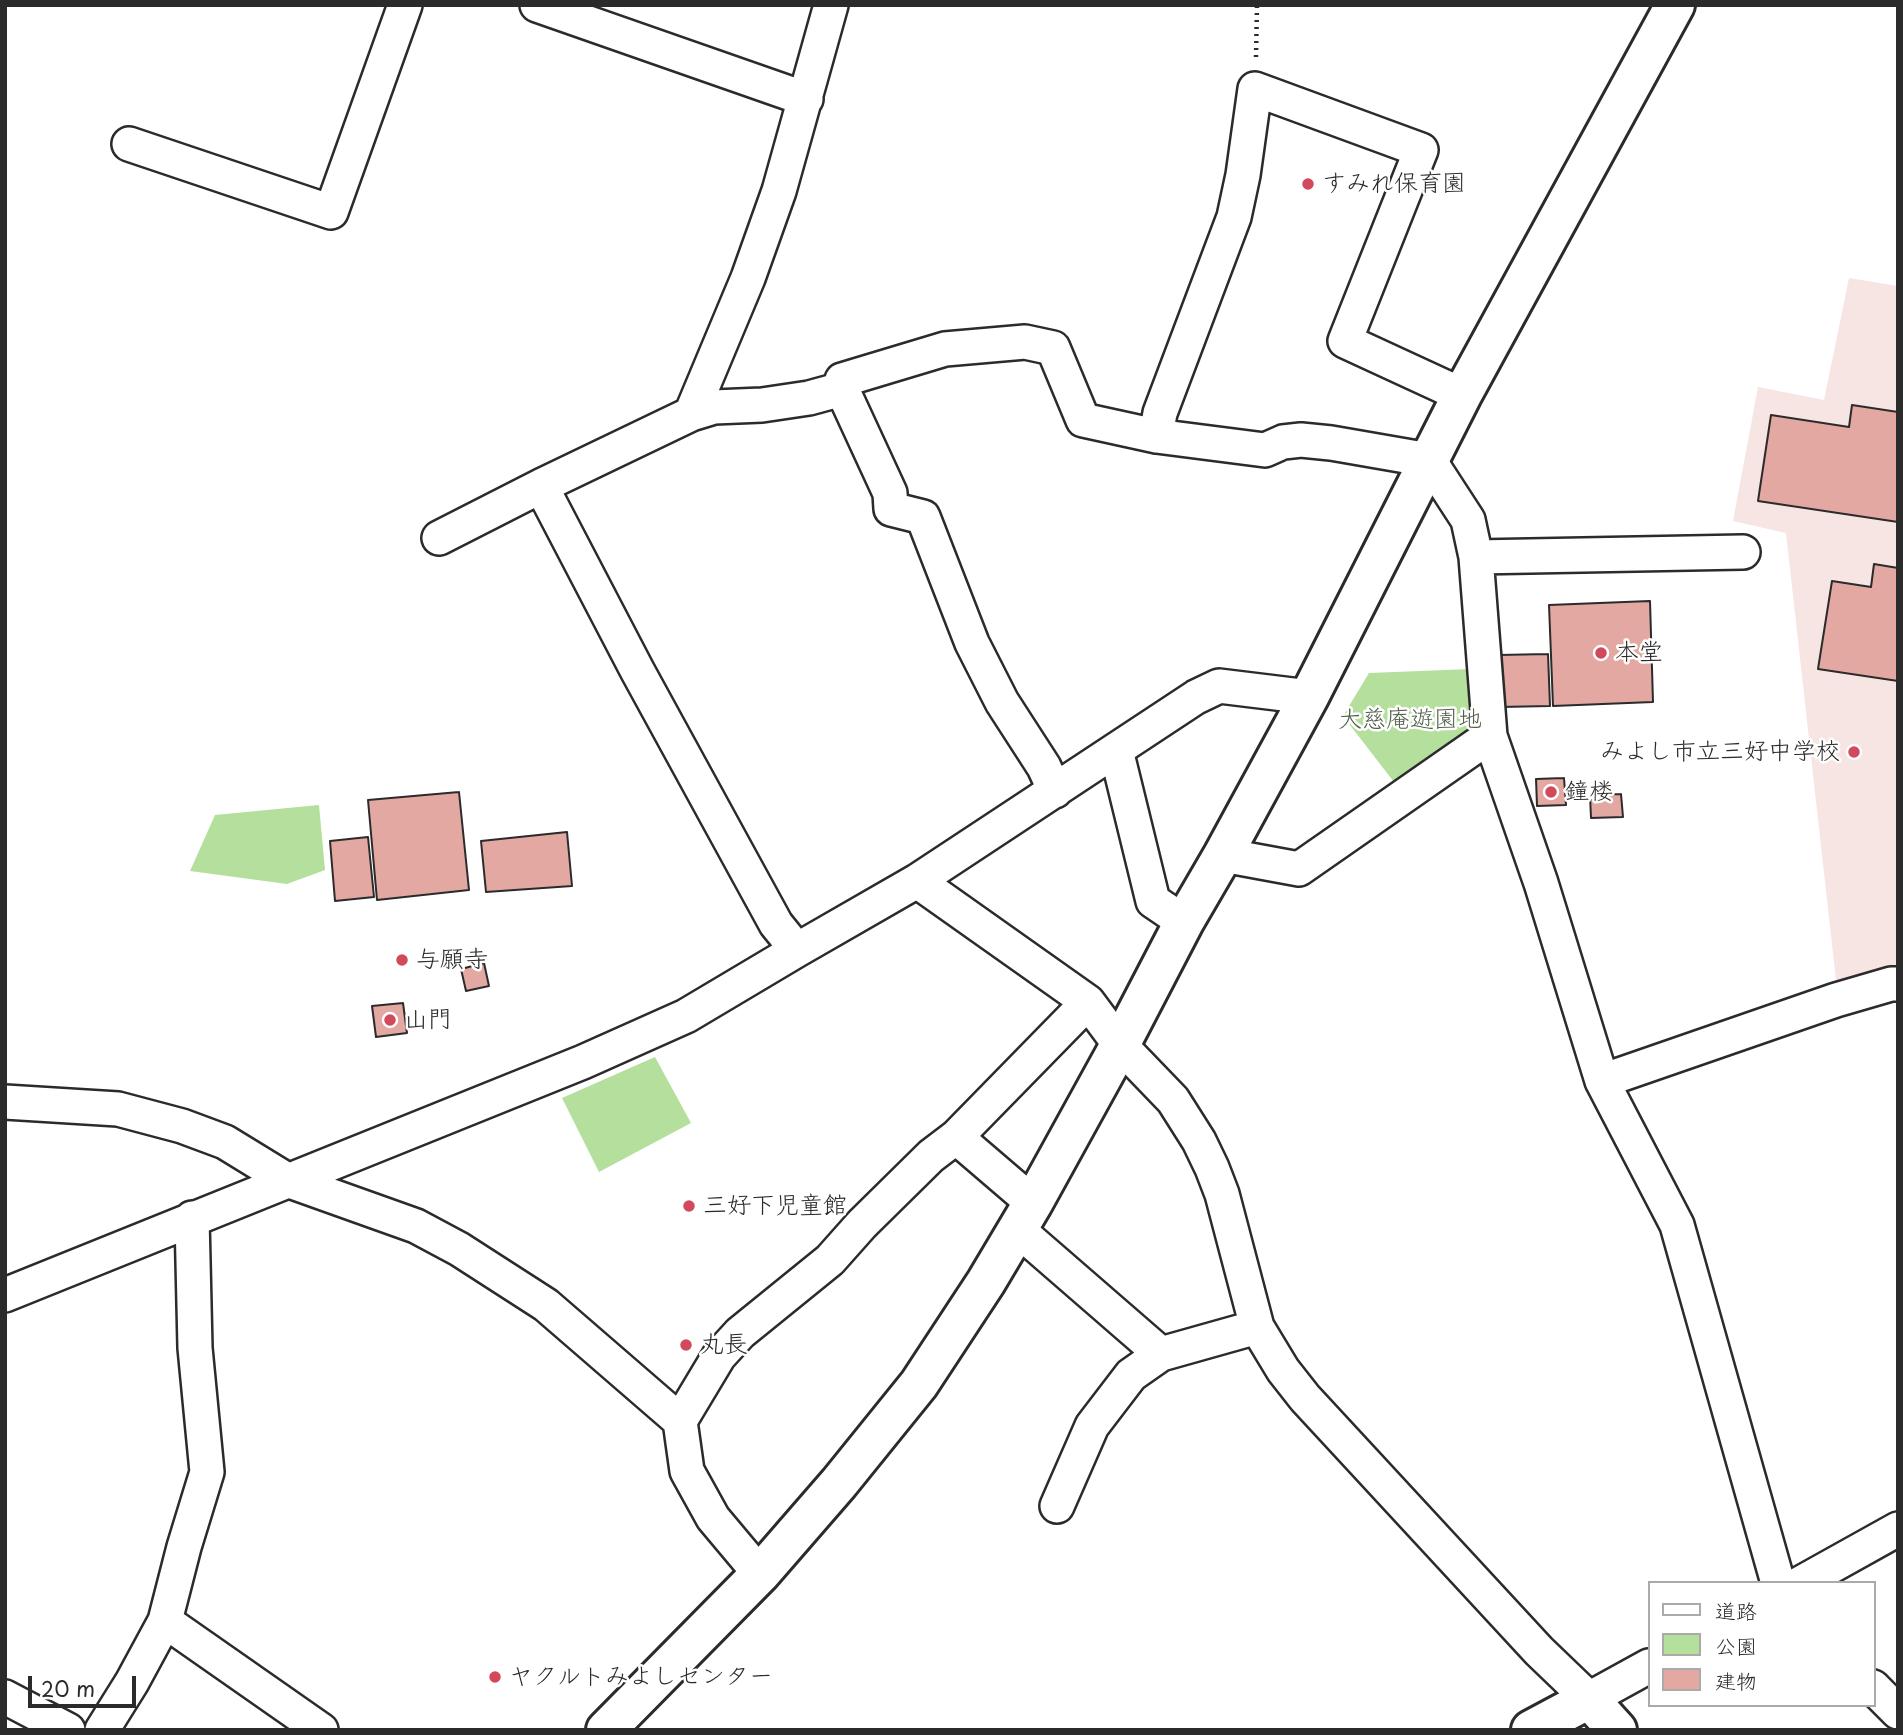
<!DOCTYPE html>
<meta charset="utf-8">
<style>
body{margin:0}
#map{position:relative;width:1903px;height:1735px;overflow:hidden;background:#fff;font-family:"Playpen Sans","Klee One",sans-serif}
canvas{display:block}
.frame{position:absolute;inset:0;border:7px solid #2b2b2b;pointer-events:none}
.legend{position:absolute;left:1648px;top:1581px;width:228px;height:126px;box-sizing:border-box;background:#fff;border:2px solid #aaa;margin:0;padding:9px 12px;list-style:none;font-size:21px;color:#2b2b2b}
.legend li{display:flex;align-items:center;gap:14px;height:35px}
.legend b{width:35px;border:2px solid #aaa}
.scale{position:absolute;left:28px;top:1676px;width:108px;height:32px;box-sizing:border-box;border:4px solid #2b2b2b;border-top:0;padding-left:9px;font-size:21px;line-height:24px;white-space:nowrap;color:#2b2b2b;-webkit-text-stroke:5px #fff;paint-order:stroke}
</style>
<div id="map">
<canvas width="1903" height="1735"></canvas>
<div class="frame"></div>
<ul class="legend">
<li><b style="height:9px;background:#fff"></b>道路</li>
<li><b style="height:19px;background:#b4df9c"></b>公園</li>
<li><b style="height:19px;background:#e2a8a1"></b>建物</li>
</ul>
<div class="scale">20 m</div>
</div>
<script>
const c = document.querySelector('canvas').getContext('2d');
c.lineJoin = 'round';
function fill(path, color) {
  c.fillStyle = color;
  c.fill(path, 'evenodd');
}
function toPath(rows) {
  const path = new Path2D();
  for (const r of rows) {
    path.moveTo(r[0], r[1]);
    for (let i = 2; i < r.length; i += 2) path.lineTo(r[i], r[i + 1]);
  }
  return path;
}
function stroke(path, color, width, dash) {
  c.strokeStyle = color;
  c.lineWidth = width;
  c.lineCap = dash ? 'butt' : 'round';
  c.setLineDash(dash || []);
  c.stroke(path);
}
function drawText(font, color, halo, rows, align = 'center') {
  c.font = font + ' "Playpen Sans","Klee One",sans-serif';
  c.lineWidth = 5;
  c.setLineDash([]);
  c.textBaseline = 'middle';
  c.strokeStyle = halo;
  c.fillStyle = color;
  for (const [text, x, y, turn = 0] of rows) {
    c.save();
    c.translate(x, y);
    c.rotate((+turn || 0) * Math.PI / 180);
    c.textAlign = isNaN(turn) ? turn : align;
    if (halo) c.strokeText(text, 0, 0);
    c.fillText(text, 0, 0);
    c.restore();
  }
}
fill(toPath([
 [1849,278,1898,286,1898,971,1836,980,1786,533,1733,521,1758,387,1824,400]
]), '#f6e5e3');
fill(toPath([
 [1471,669,1471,741,1397,786,1343,716,1369,673],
 [319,805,325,870,287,884,190,871,215,815],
 [655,1057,691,1123,599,1172,562,1098]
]), '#b4df9c');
const building = toPath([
 [1852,405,1898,412,1898,522,1758,501,1771,415,1849,427,1852,405],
 [1874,564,1898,568,1898,681,1818,669,1832,581,1871,587,1874,564],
 [1650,601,1653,702,1553,706,1549,605,1650,601],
 [1548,654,1550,706,1500,707,1499,655,1548,654],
 [1564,778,1566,805,1537,806,1536,779,1564,778],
 [459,792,469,890,377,900,368,800,459,792],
 [1621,794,1623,817,1591,818,1590,795,1621,794],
 [567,832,572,886,486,892,481,841,567,832],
 [368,837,374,897,335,901,330,841,368,837],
 [484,963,489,986,466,991,461,969,484,963],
 [403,1003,407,1033,376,1037,372,1006,403,1003]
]);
fill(building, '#e2a8a1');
stroke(building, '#2b2b2b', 2);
const street = toPath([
 [537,5,806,99],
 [831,5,779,191,748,278,691,414,714,407,762,405,809,398,842,389,842,380,945,349,1025,342,1053,348,1083,420,1156,436,1265,450,1283,442,1301,440,1331,443,1429,460,1468,520,1476,557,1490,736,1541,883,1602,1081,1677,1225,1778,1583],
 [129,144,331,212,405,5],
 [842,389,890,493,891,509,923,517,972,643,1002,702,1044,767,1055,791],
 [1156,436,1160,413,1234,217,1243,175,1255,89,1421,150,1345,341,1462,395],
 [541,486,637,670,776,924,797,950],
 [439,538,541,486,691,414],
 [1476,557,1743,552],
 [1116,750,1153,901,1184,922],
 [1223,855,1299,869,1490,736],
 [917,881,1088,1002,1120,1045,1173,1100,1199,1141,1212,1168,1222,1194,1257,1327,1283,1370,1305,1398,1539,1651,1589,1699,1649,1666],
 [1602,1081,1836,1000,1891,984,1898,984],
 [5,1102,118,1109,182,1126,225,1142,287,1180,416,1226,459,1249,546,1305,680,1421,719,1356,740,1333,830,1260,862,1224,931,1156,956,1137,1088,1002],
 [956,1137,1033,1203],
 [1017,1229,1161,1354],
 [5,1295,583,1062,686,1016,797,950,917,881,1196,697,1219,686,1309,697],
 [680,1421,687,1471,713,1518,760,1574],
 [1057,1506,1092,1426,1131,1375,1161,1354,1257,1327],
 [1801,1583,1898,1529],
 [165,1621,321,1730],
 [1873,1687,1898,1712],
 [5,1697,68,1730],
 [102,1730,132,1682,165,1621,184,1547,207,1472,195,1348,192,1218]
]);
const secondary = toPath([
 [606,1730,760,1574,839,1483,919,1384,986,1282,1033,1203,1120,1045,1184,922,1223,855,1309,697,1462,395,1675,5],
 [1531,1730,1589,1699,1617,1730]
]);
stroke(street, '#2b2b2b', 38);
stroke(secondary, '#2b2b2b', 44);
stroke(toPath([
 [1256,57,1257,5]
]), '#2b2b2b', 4.5, [2, 5]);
stroke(street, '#fff', 33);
stroke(secondary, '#fff', 38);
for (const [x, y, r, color] of [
 [1308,184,7,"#d1495b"],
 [1601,653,7,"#d1495b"],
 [1854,752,7,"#d1495b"],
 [1551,792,7,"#d1495b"],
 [402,960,7,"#d1495b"],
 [390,1020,7,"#d1495b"],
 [689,1206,7,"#d1495b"],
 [686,1345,7,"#d1495b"],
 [495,1677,7,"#d1495b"]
]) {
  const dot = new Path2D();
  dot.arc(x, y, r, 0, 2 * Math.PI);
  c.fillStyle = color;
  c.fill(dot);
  stroke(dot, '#fff', 2.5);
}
drawText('24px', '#2b2b2b', '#fff', [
 ["すみれ保育園",1322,184],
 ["本堂",1615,653],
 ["みよし市立三好中学校",1840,752,"right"],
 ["鐘楼",1565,792],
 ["与願寺",416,960],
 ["山門",404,1020],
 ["三好下児童館",703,1206],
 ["丸長",700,1345],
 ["ヤクルトみよしセンター",509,1677]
], 'left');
drawText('24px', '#54614d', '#fff', [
 ["大慈庵遊園地",1410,720]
]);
</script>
